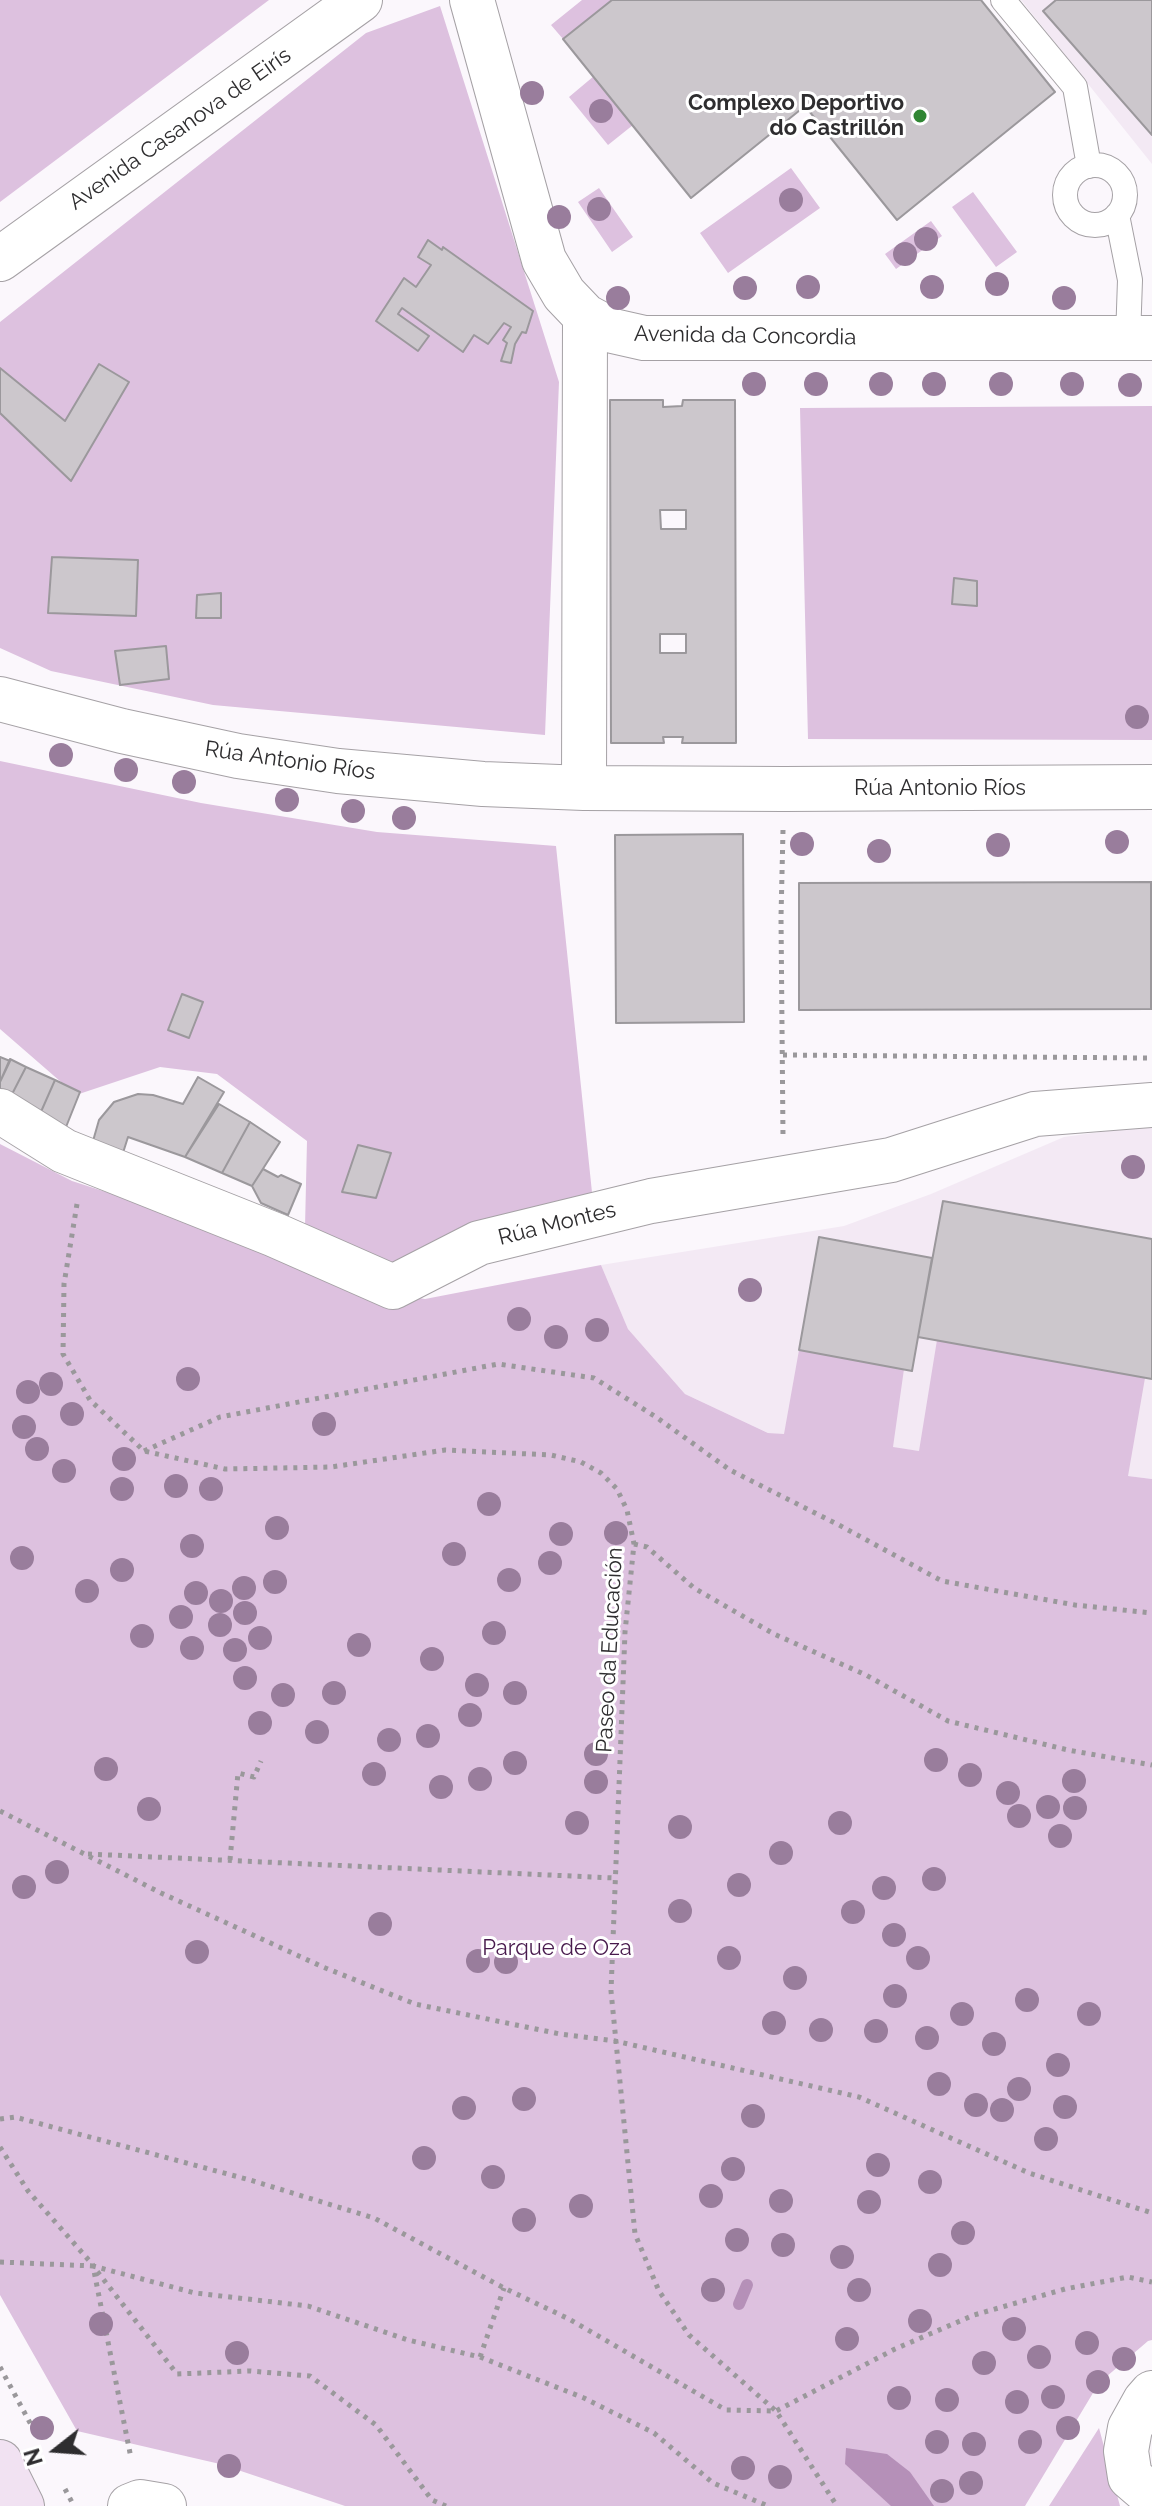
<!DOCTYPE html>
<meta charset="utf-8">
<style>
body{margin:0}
#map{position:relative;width:1152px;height:2506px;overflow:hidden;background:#fbf7fc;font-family:Raleway,sans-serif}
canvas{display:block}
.north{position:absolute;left:16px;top:2410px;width:80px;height:80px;-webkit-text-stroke:6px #fff;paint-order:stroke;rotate:253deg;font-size:22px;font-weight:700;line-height:32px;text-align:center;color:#2e2d2f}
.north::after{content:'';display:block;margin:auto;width:28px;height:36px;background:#2e2d2f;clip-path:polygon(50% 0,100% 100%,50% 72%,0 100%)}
</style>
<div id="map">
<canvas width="1152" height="2506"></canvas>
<div class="north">N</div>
</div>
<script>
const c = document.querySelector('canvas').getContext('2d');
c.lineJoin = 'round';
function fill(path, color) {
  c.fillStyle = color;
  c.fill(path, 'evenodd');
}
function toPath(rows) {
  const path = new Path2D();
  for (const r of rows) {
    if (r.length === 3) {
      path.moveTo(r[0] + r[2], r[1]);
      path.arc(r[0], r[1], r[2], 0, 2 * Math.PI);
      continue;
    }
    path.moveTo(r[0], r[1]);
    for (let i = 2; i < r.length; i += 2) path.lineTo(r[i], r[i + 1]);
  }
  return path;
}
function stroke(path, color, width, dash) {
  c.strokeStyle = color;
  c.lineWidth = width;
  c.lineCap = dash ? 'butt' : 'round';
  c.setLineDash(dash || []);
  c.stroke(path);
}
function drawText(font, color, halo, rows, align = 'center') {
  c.font = font + ' Raleway,sans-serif';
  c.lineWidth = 6;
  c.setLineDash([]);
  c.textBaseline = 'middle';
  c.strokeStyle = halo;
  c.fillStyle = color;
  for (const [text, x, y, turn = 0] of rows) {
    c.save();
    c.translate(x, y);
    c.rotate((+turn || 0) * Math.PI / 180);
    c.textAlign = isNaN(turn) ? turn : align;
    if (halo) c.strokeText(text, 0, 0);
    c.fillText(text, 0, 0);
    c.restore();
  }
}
fill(toPath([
 [1021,0,1152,0,1152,164],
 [1152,1125,1152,1479,768,1433,685,1394,628,1329,601,1265,844,1226,931,1194,1064,1137]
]), '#f3e9f4');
fill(toPath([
 [0,0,269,0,0,202],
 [582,0,612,0,563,39,551,25],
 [440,6,559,382,545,735,213,705,51,671,0,648,0,322,366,33],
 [594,76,633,125,608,145,569,97],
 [791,168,820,208,728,273,700,233],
 [599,188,633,237,612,252,578,202],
 [973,192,1017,252,996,267,952,207],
 [931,221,942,236,896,269,885,254],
 [1152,406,1152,740,808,739,800,408],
 [0,761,201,803,377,832,556,846,593,1202,390,1268,305,1227,307,1141,217,1074,160,1067,76,1095,0,1029],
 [0,1144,72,1181,267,1244,339,1286,425,1299,601,1265,628,1329,685,1394,768,1433,784,1434,799,1350,904,1369,893,1447,919,1451,937,1340,1145,1378,1128,1476,1152,1479,1152,2340,1148,2341,1099,2383,1025,2506,345,2506,220,2464,77,2431,0,2295],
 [1099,2428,1120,2506,1049,2506]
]), '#ddc1df');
fill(toPath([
 [846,2448,887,2454,910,2472,934,2506,891,2506,845,2464]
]), '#b590b8');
stroke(toPath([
 [739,2304,747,2285]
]), '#b590b8', 12);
const building = toPath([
 [612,0,981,0,1055,92,897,220,805,106,691,198,563,39,612,0],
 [1056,0,1152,0,1152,135,1043,11,1056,0],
 [428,240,442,250,443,247,533,311,526,333,522,332,515,344,511,363,501,361,507,343,503,340,511,327,504,323,488,344,474,335,463,352,402,308,398,314,429,336,418,351,376,321,404,278,416,287,431,265,418,257,428,240],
 [99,364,129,382,71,481,0,413,0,368,65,421,99,364],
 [610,400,663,400,663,407,682,406,683,400,735,400,736,743,682,743,683,737,663,737,664,743,611,743,610,400],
 [660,510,686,510,686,529,661,529,660,510],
 [660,634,686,634,686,653,660,653,660,634],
 [52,557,138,560,136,616,48,613,52,557],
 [954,578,977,581,977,606,952,604,954,578],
 [221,593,221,618,196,618,197,595,221,593],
 [166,646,169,679,120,685,115,651,166,646],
 [743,834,744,1022,616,1023,615,835,743,834],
 [1151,882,1152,882,1152,1009,1151,1009,1151,882],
 [1151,882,1151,1009,799,1010,799,883,1151,882],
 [182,994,203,1002,189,1038,168,1030,182,994],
 [0,1057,10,1061,0,1082,0,1057],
 [10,1059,26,1067,9,1100,0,1096,0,1082,10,1059],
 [26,1067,55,1080,40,1114,9,1100,26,1067],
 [198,1077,224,1092,185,1157,128,1137,122,1156,91,1148,99,1120,114,1102,138,1094,153,1095,183,1104,198,1077],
 [55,1080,80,1092,66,1127,40,1114,55,1080],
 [219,1104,250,1122,222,1173,185,1157,219,1104],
 [250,1122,280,1142,252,1186,222,1173,250,1122],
 [358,1145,391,1153,376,1198,342,1192,358,1145],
 [263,1169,278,1177,281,1175,301,1184,288,1215,261,1203,252,1186,263,1169],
 [943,1201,1152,1239,1152,1379,918,1337,943,1201],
 [819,1237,932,1258,912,1371,799,1350,819,1237]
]);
fill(building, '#ccc7cc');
stroke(building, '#9b989c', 2);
const lane = toPath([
 [1003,0,1075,87,1089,166],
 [1095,195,30],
 [1117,215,1130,280,1128,338]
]);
const street = toPath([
 [472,0,544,260,564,294,585,316,613,331,644,338,1152,338],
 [0,259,360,0],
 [0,699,122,731,238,756,338,771,483,784,584,788,784,789,1152,787],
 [584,788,585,316],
 [0,1111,64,1151,275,1235,393,1287,479,1243,651,1201,891,1160,1035,1114,1152,1105],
 [1152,2393,1145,2401,1130,2428,1126,2451,1130,2477,1152,2496],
 [130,2506,140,2502,164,2506]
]);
const secondary = toPath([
 [0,2462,22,2506]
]);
stroke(lane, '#a5a1a5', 26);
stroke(street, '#a5a1a5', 46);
stroke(secondary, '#a5a1a5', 46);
stroke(toPath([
 [783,830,781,917,783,1136],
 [783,1055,1147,1058],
 [77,1204,64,1284,63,1354,90,1400,144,1451,225,1469,331,1467,445,1450,551,1455,581,1462,601,1473,617,1489,627,1510,634,1544,625,1632,611,1991,635,2234,659,2291,689,2335,776,2411,837,2506],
 [144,1451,220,1417,498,1364,594,1378,656,1417,730,1470,839,1525,942,1581,1075,1605,1152,1613],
 [634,1544,647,1547,694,1588,774,1634,866,1675,948,1721,1068,1750,1152,1765],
 [0,1811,161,1893,323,1967,415,2004,560,2034,615,2041,859,2097,1029,2173,1152,2213],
 [88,1854,615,1878],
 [230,1860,238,1773,254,1777,261,1761],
 [0,2119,15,2117,250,2180,374,2218,504,2288,569,2319,726,2410,776,2411,895,2349,974,2315,1065,2289,1128,2277,1152,2282],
 [0,2147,28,2191,93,2265],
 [0,2262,93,2266,131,2458],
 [480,2357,504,2288],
 [0,2367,36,2434],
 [65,2489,74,2506],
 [446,2506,432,2500,376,2425,310,2376,250,2371,177,2374,93,2266,195,2293,308,2306,408,2340,480,2357,584,2398,654,2433,713,2483,768,2506]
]), '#9a989b', 5, [4, 6]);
stroke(lane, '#fff', 24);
stroke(street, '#fff', 44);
stroke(secondary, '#f1e2f2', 44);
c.fillStyle = '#997d9c';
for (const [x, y] of [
 [532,93],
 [601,111],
 [791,200],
 [599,209],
 [559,217],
 [926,239],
 [905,254],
 [997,284],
 [808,287],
 [932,287],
 [745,288],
 [618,298],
 [1064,298],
 [754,384],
 [816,384],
 [881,384],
 [934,384],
 [1001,384],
 [1072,384],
 [1130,385],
 [1137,717],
 [61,755],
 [126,770],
 [184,782],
 [287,800],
 [353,811],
 [404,818],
 [1117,842],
 [802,844],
 [998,845],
 [879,851],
 [1133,1167],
 [750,1290],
 [519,1319],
 [597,1330],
 [556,1337],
 [188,1379],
 [51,1384],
 [28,1392],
 [72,1414],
 [324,1424],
 [24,1427],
 [37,1449],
 [124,1459],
 [64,1471],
 [176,1486],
 [122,1489],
 [211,1489],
 [489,1504],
 [277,1528],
 [616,1533],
 [561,1534],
 [192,1546],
 [454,1554],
 [22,1558],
 [550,1563],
 [122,1570],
 [509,1580],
 [275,1582],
 [244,1588],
 [87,1591],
 [196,1593],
 [221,1601],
 [245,1613],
 [181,1617],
 [220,1625],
 [494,1633],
 [142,1636],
 [260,1638],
 [359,1645],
 [192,1648],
 [235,1650],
 [432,1659],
 [245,1678],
 [477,1685],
 [334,1693],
 [515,1693],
 [283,1695],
 [470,1715],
 [260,1723],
 [317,1732],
 [428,1736],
 [389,1740],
 [596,1754],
 [936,1760],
 [515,1763],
 [106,1769],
 [374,1774],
 [970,1775],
 [480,1779],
 [1074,1781],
 [596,1782],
 [441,1787],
 [1008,1793],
 [1048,1807],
 [1075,1808],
 [149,1809],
 [1019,1816],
 [577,1823],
 [840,1823],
 [680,1827],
 [1060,1836],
 [781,1853],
 [57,1872],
 [934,1879],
 [739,1885],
 [24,1887],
 [884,1888],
 [680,1911],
 [853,1912],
 [380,1924],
 [894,1935],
 [197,1952],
 [729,1958],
 [918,1958],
 [478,1961],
 [506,1962],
 [795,1978],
 [895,1996],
 [1027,2000],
 [962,2014],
 [1089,2014],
 [774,2023],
 [821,2030],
 [876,2031],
 [927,2038],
 [994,2044],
 [1058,2065],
 [939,2084],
 [1019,2089],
 [524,2099],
 [976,2105],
 [1065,2107],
 [464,2108],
 [1002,2110],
 [753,2116],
 [1046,2139],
 [424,2158],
 [878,2165],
 [733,2169],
 [493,2177],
 [930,2182],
 [711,2196],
 [781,2201],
 [869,2202],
 [581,2206],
 [524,2220],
 [963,2233],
 [737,2240],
 [783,2245],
 [842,2257],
 [940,2265],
 [713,2290],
 [859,2290],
 [920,2321],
 [101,2324],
 [1014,2329],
 [847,2339],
 [1087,2343],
 [237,2353],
 [1039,2357],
 [1124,2359],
 [984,2363],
 [1098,2382],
 [1053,2397],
 [899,2398],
 [947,2400],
 [1017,2402],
 [42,2428],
 [1068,2428],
 [937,2442],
 [1030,2442],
 [974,2444],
 [229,2466],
 [743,2468],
 [780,2477],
 [971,2483],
 [942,2491]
]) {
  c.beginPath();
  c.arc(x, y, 12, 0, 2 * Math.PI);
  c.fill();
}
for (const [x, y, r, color] of [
 [920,116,8,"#308633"]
]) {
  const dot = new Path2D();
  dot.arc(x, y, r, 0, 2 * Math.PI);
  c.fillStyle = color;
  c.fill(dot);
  stroke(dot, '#fff', 3);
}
drawText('bold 22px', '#2e2d2f', '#fff', [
 ["Complexo Deportivo",904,103],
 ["do Castrillón",904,128]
], 'right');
drawText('22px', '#2e2d2f', '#fff', [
 ["Avenida Casanova de Eirís",180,129,-35],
 ["Avenida da Concordia",745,336,1],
 ["Rúa Antonio Ríos",290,761,8],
 ["Rúa Antonio Ríos",940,788],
 ["Rúa Montes",557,1224,-14],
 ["Paseo da Educación",610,1650,-87]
]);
drawText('22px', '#481a4d', '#fff', [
 ["Parque de Oza",557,1948]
]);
</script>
